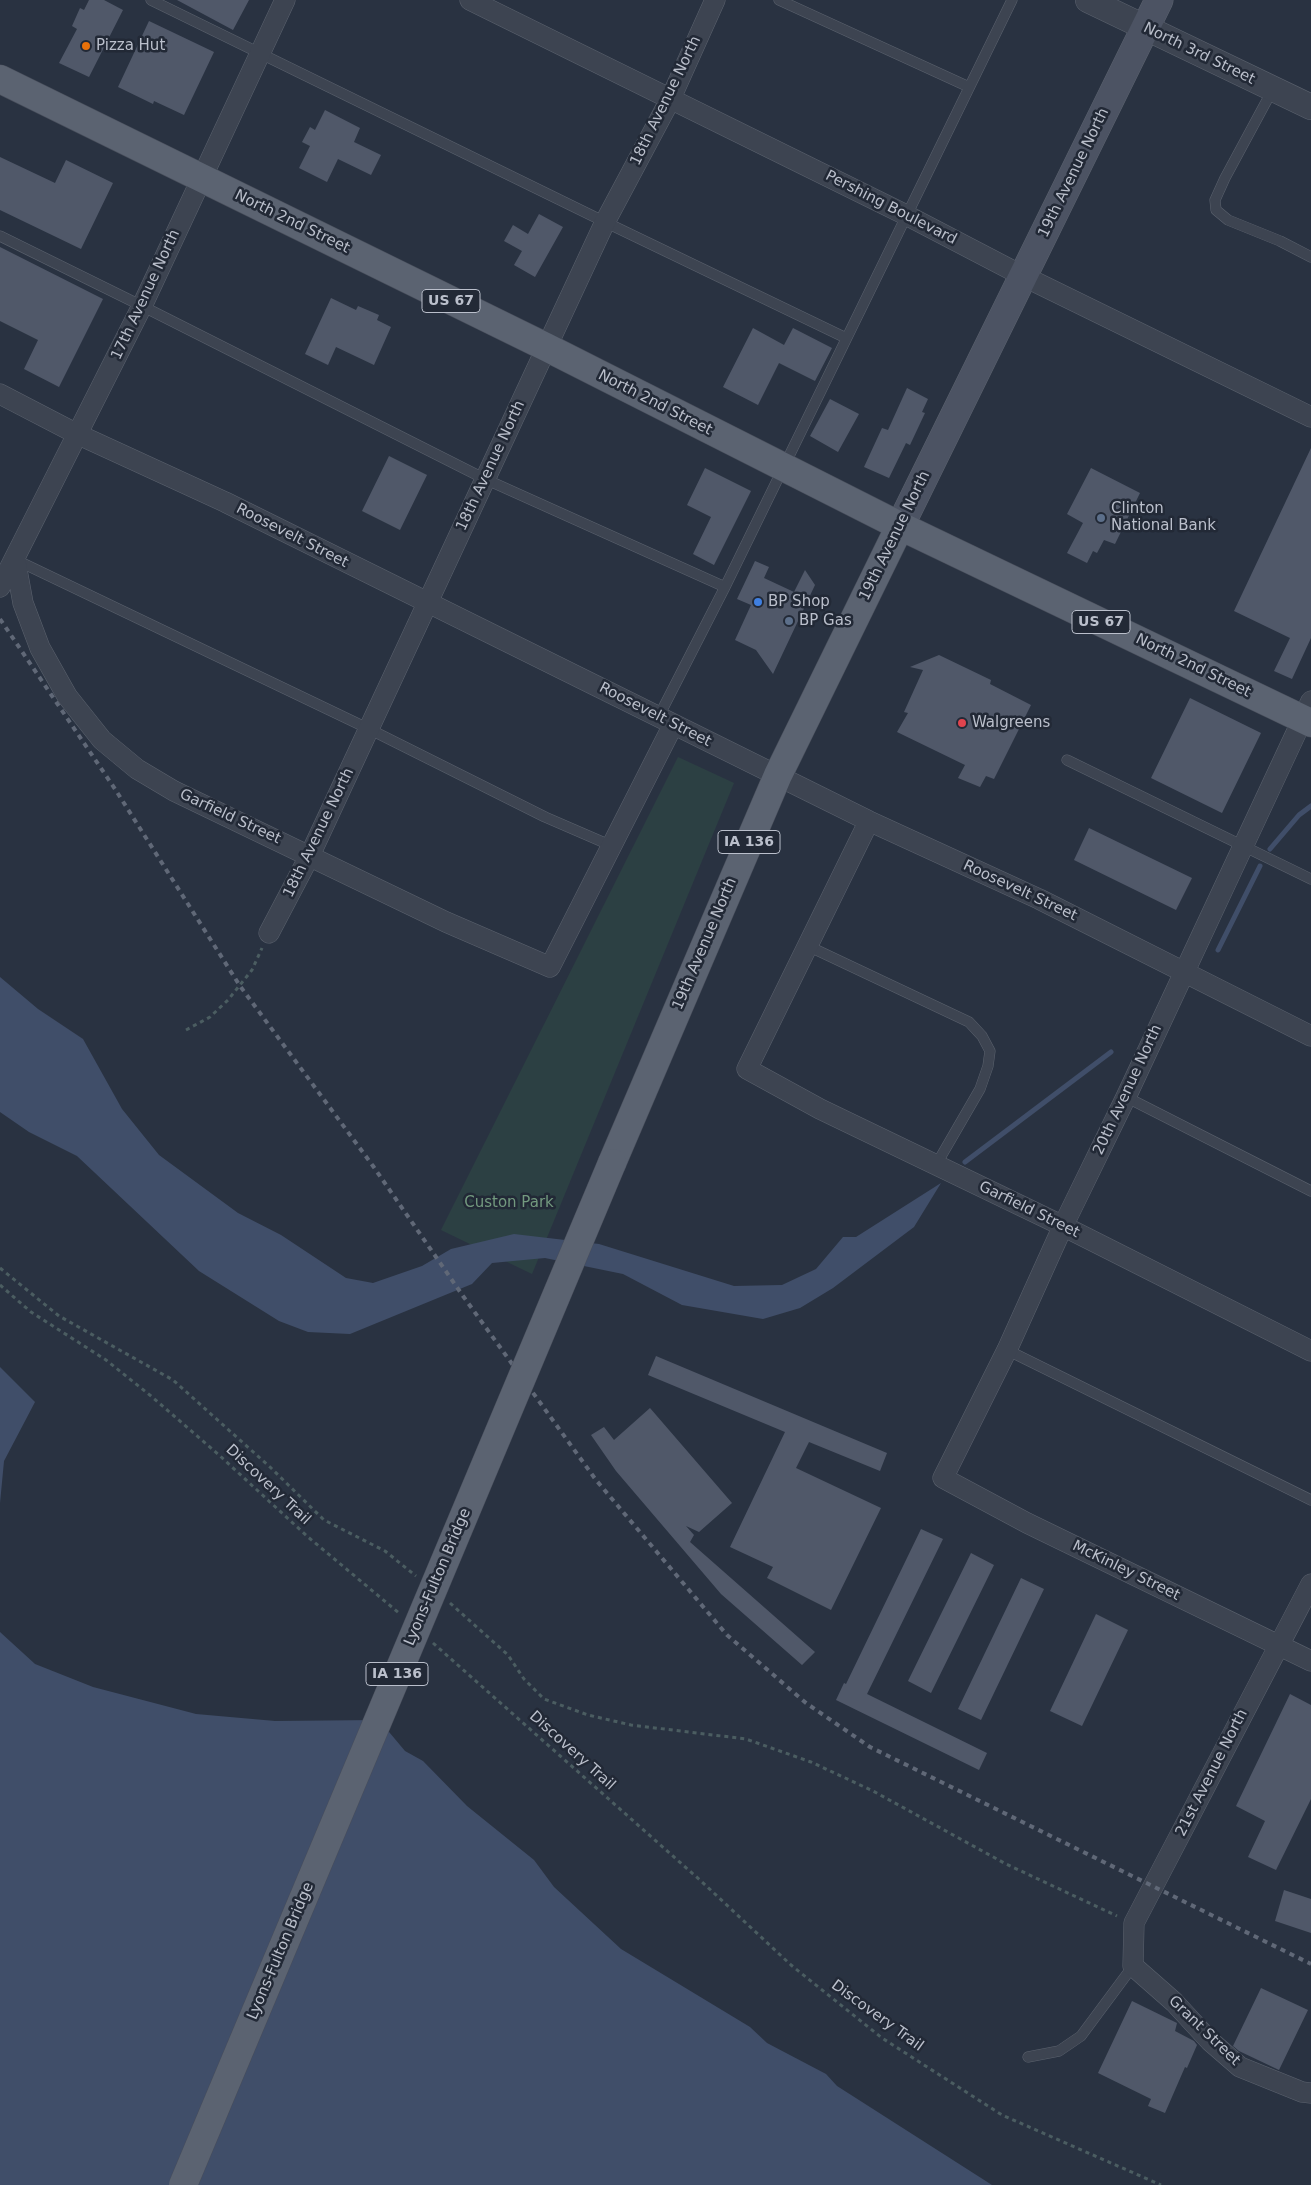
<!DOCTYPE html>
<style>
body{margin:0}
canvas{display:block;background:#293241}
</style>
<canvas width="1311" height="2185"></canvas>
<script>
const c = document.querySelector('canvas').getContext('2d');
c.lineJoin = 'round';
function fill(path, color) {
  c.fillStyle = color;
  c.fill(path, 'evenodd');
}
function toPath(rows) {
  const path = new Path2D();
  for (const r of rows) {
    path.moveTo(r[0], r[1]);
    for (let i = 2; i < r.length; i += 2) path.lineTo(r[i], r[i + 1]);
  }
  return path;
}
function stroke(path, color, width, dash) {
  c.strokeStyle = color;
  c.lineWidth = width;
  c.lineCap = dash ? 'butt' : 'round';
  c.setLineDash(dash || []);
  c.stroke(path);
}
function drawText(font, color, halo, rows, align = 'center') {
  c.font = font + ' "DejaVu Sans",sans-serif';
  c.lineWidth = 5;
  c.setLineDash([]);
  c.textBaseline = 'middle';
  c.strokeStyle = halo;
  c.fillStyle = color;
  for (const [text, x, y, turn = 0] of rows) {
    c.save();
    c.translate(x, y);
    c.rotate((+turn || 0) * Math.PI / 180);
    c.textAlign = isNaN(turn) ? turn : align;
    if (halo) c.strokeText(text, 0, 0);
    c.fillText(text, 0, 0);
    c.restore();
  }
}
fill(toPath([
 [678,757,734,783,532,1274,441,1230]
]), '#2c4043');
fill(toPath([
 [0,977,38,1009,83,1039,122,1109,159,1155,238,1213,281,1235,346,1278,373,1283,422,1266,451,1249,514,1234,599,1244,734,1286,782,1285,816,1269,843,1237,856,1237,941,1183,914,1227,833,1288,800,1308,763,1319,682,1305,623,1274,545,1258,492,1263,472,1284,350,1334,308,1332,279,1321,199,1271,77,1156,29,1132,0,1112],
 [0,1367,35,1402,4,1461,0,1503],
 [0,1632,35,1664,93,1687,196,1714,275,1721,379,1720,405,1751,423,1761,467,1806,534,1860,554,1887,621,1949,750,2027,767,2043,826,2074,837,2086,992,2185,0,2185]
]), '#404e69');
stroke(toPath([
 [1270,849,1299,815,1311,806],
 [1218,950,1260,866],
 [965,1162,1111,1052]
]), '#404e69', 5);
fill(toPath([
 [89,0,104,0,123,10,89,77,59,63,77,29,72,26,80,8,84,10],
 [177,0,249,0,233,30],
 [149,21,214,52,184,115,154,101,153,104,118,87],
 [325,110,360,128,354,142,381,155,371,175,338,159,327,182,299,168,310,146,302,142,310,127,315,130],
 [0,157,55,183,66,160,113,183,81,249,0,210],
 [539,214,563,227,535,277,514,265,522,251,504,241,513,225,528,234],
 [0,247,103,299,59,387,24,369,38,340,0,321],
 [331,298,356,310,358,306,379,315,377,320,391,327,374,365,336,347,328,365,305,354],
 [753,328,784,345,793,328,832,348,815,381,779,363,758,405,723,387],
 [907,388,928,399,922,412,925,413,910,445,906,443,889,478,864,467,882,428,888,430],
 [830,399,859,414,838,452,810,436],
 [1311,448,1311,638,1292,679,1274,671,1290,638,1234,611],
 [389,456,427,475,400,530,362,511],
 [705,468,751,491,714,565,693,554,711,517,687,505],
 [1091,468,1140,493,1115,544,1104,540,1097,553,1093,551,1087,563,1067,553,1083,523,1067,514],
 [755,561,769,567,764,578,794,592,805,570,815,585,773,674,756,650,735,640,751,605,737,599],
 [939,655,991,680,990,684,1031,705,994,779,986,776,980,787,958,778,965,765,897,732,908,713,904,712,923,670,910,667],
 [1190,698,1261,733,1222,813,1151,778],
 [1089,828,1192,878,1176,910,1074,860],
 [656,1356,887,1453,880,1471,809,1442,796,1468,881,1508,831,1610,767,1578,773,1567,730,1547,785,1432,648,1375],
 [650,1408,732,1503,699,1532,686,1526,694,1535,690,1542,815,1652,802,1665,721,1594,616,1471,591,1435,604,1427,614,1440],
 [921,1529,943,1539,867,1694,987,1753,979,1770,836,1700,844,1683,846,1684],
 [971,1553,994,1565,931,1693,908,1681],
 [1021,1578,1044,1589,981,1720,958,1709],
 [1096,1614,1128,1630,1082,1726,1050,1711],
 [1290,1694,1311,1705,1311,1799,1276,1870,1248,1857,1265,1821,1236,1806],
 [1284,1890,1311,1899,1311,1933,1275,1921],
 [1261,1988,1308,2010,1279,2070,1239,2051,1233,2046],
 [1132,2001,1177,2023,1175,2031,1194,2041,1197,2045,1187,2068,1185,2067,1165,2113,1148,2106,1151,2099,1098,2073]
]), '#505869');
const service = toPath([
 [151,0,605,222,846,338],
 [779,0,969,87],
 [1273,89,1225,178,1215,200,1216,210,1228,220,1280,241,1311,257],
 [0,236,142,306,485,479,725,587],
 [16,560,369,729,545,817,612,846],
 [659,716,725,587,1012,0],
 [1067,760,1311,879],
 [808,946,969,1022,982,1036,990,1051,988,1066,980,1089,936,1165],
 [1126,1097,1311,1191],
 [1007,1350,1311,1500],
 [1028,2057,1059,2051,1081,2036,1133,1966]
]);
const minor = toPath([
 [470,0,906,215,1023,276,1311,417],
 [0,394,77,434,225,502,869,821,1039,899,1311,1036],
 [15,559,23,603,40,648,67,696,102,740,137,769,174,791,446,922,550,967,673,725],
 [0,587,142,306,285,0],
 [1311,701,1126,1097,1063,1226,1007,1350,943,1478,1027,1523,1311,1661],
 [869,821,747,1069,820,1109,1063,1226,1311,1351],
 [269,933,310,855,605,222,670,100,715,0],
 [1311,1584,1134,1923,1133,1966,1174,2002,1210,2041,1240,2067,1302,2092,1311,2093]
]);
const tertiary = toPath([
 [1088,0,1311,107]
]);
const secondary = toPath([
 [900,526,1159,0]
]);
const primary = toPath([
 [0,79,546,347,900,526,1311,723],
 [612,1163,778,775,900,526]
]);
stroke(service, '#5b626e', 11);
stroke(minor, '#5b626e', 21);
stroke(tertiary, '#5b626e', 26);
stroke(secondary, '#5b626e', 29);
stroke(primary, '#474d5a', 29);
stroke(toPath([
 [186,1030,210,1017,228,1000,252,970,262,948],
 [0,1268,59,1316,173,1380,270,1467,324,1520,385,1551,416,1576],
 [0,1285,31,1312,106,1360,151,1396,219,1455,308,1537,399,1613],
 [450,1603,508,1655,524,1679,544,1699,588,1715,631,1725,746,1739,811,1762,873,1791,1006,1864,1117,1916],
 [433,1643,701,1881,791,1965,882,2038,1002,2115,1161,2185]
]), '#4b5d61', 3, [4, 4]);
stroke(service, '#3d4451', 10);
stroke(minor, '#3d4451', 20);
stroke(tertiary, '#3d4451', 25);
stroke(secondary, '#4c5363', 28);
stroke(primary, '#5b6371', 28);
stroke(toPath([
 [0,619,115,789,240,986,373,1166,463,1296,596,1480,727,1635,806,1703,870,1747,1311,1964]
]), '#606877', 4, [5, 5]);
const primaryBridge = toPath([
 [183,2185,612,1163]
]);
stroke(primaryBridge, '#474d5a', 29, []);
stroke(primaryBridge, '#5b6371', 28);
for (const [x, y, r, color] of [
 [86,46,5,"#e8710a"],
 [1101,518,5,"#5c6f8a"],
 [758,602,5,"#3f7fe0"],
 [789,621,5,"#5c6f8a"],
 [962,723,5,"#e0444e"]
]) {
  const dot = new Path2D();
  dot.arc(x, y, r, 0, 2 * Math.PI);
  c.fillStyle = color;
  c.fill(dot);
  stroke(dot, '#222936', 2);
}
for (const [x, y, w] of [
 [451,301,58],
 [1101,622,58],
 [749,842,62],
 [397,1674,62]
]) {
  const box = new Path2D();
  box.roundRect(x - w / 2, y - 11.5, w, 23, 4);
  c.fillStyle = '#222936';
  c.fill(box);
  stroke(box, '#babfcb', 1);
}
drawText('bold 14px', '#babfcb', null, [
 ["US 67",451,301],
 ["US 67",1101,622],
 ["IA 136",749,842],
 ["IA 136",397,1674]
]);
drawText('15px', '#babfcb', '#222936', [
 ["Pizza Hut",96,46],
 ["Clinton",1111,509],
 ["National Bank",1111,526],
 ["BP Shop",768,602],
 ["BP Gas",799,621],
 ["Walgreens",972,723]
], 'left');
drawText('15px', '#babfcb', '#222936', [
 ["North 3rd Street",1199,54,26],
 ["18th Avenue North",666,101,-64],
 ["19th Avenue North",1074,173,-64],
 ["Pershing Boulevard",891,208,27],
 ["North 2nd Street",292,222,26],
 ["17th Avenue North",146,295,-65],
 ["North 2nd Street",655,403,27],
 ["18th Avenue North",491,466,-65],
 ["Roosevelt Street",292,536,27],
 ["19th Avenue North",895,536,-64],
 ["North 2nd Street",1193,666,26],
 ["Roosevelt Street",655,715,27],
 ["Garfield Street",230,817,25],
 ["18th Avenue North",319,833,-64],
 ["Roosevelt Street",1020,891,25],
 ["19th Avenue North",705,944,-67],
 ["20th Avenue North",1128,1090,-65],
 ["Garfield Street",1029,1210,26],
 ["Discovery Trail",268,1485,43],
 ["McKinley Street",1126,1571,26],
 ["Lyons-Fulton Bridge",438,1577,-67],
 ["Discovery Trail",572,1751,42],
 ["21st Avenue North",1212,1773,-63],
 ["Lyons-Fulton Bridge",281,1951,-67],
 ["Discovery Trail",877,2016,36],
 ["Grant Street",1204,2031,44]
]);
drawText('15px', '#739a7f', '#222936', [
 ["Custon Park",509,1203]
]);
</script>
